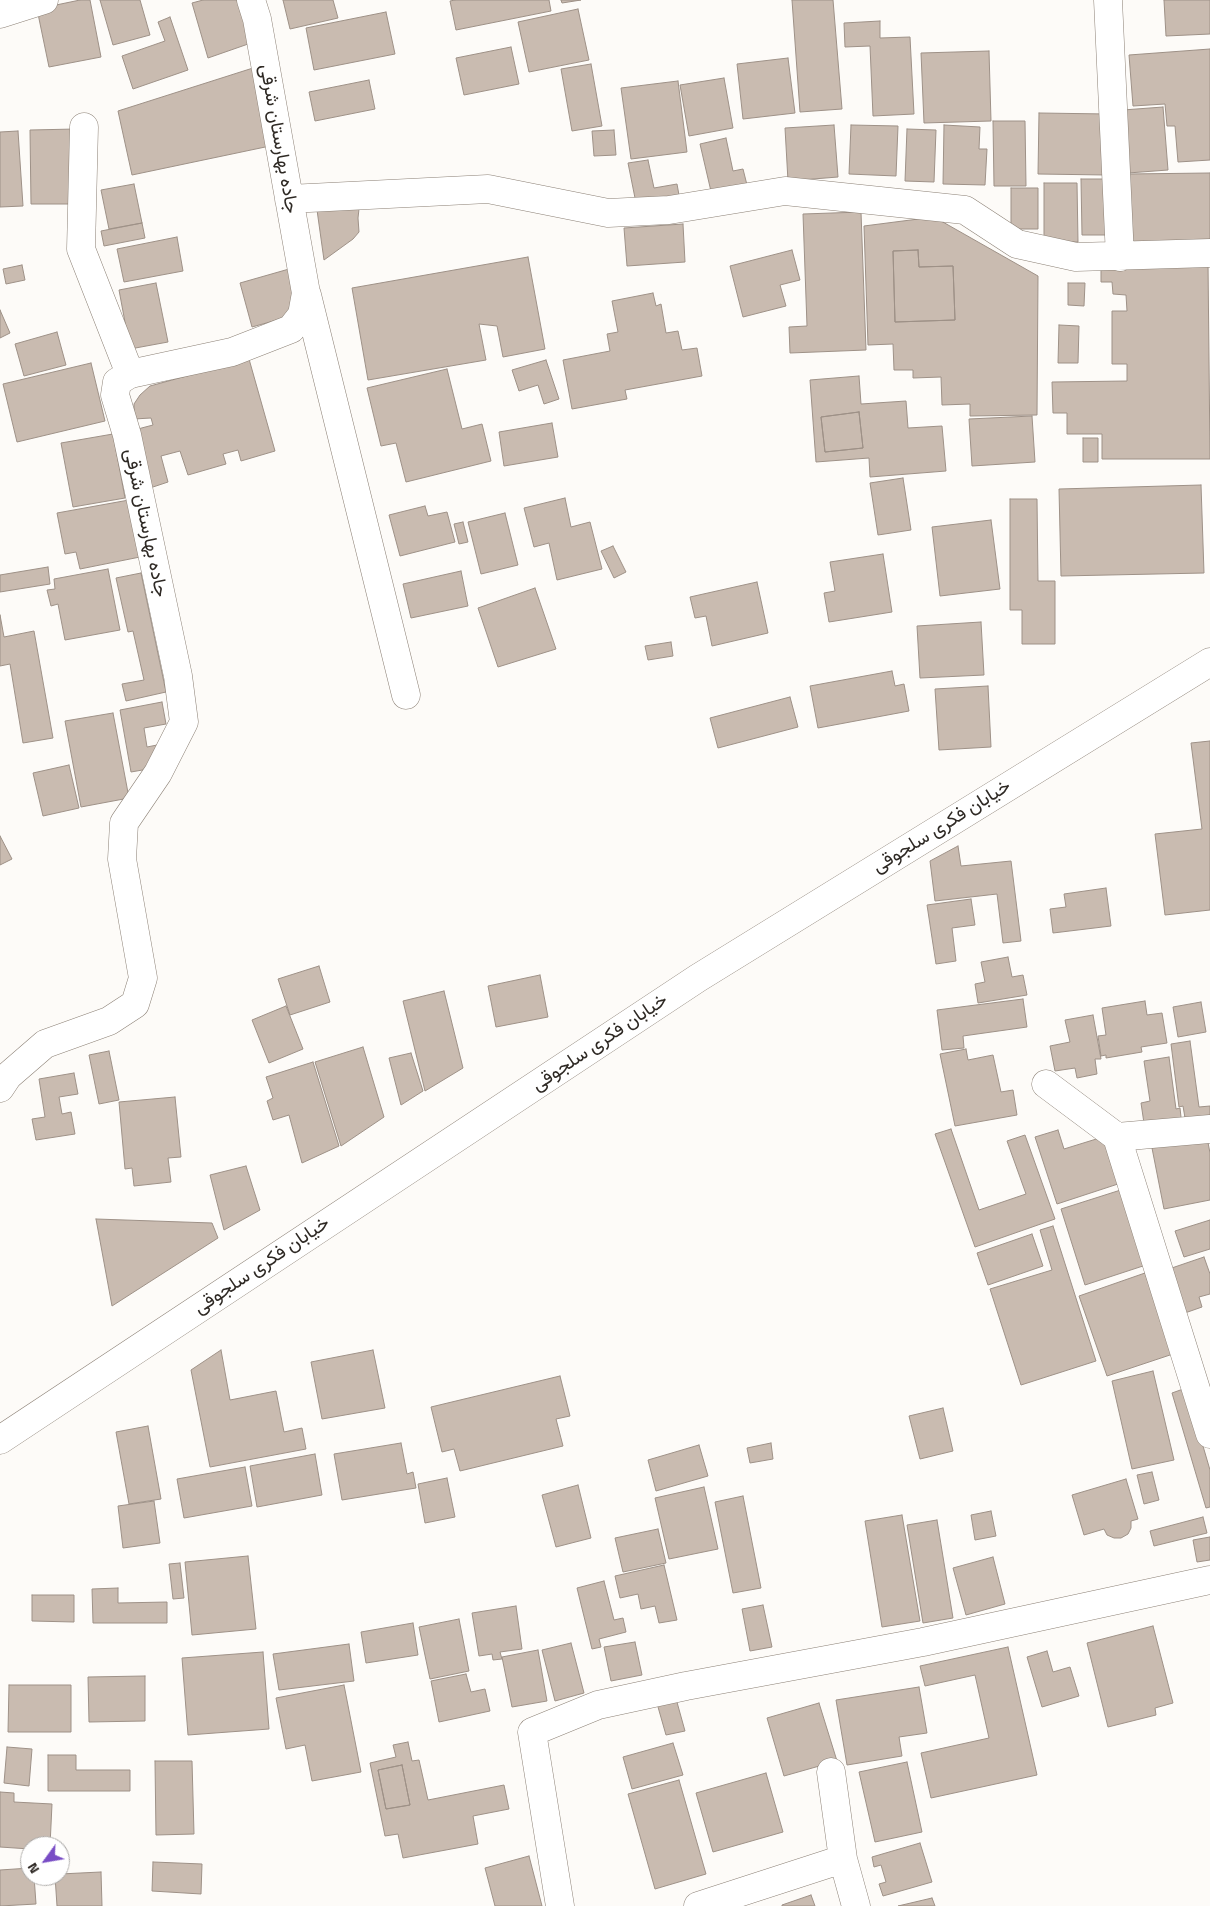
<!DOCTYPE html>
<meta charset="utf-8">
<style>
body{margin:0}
#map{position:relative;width:1210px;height:1906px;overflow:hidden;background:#fdfbf8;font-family:"Titillium Web",sans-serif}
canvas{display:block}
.north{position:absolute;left:20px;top:1836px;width:50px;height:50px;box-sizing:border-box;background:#fff;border:1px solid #aba9a7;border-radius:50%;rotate:238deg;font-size:14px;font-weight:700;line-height:20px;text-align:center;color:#2e2924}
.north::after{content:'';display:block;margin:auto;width:18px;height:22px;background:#784cc5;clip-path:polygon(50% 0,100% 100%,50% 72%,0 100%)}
</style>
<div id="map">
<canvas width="1210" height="1906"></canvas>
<div class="north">N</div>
</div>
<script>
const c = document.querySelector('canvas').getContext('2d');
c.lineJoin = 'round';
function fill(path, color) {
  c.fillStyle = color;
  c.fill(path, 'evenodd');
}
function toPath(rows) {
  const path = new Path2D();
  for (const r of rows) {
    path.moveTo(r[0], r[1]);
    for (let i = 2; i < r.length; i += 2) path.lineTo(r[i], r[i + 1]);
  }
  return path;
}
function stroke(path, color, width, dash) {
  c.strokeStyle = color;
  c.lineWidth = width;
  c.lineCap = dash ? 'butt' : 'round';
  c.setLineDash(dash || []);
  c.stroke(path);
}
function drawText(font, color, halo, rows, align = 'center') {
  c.font = font + ' "Titillium Web",Vazirmatn,sans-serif';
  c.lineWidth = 4.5;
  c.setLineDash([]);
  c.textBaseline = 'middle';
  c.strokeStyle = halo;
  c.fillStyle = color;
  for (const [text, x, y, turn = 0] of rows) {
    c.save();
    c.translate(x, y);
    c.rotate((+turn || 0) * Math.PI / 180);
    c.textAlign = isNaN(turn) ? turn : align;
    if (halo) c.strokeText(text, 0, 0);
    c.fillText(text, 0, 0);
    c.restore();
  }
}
const building = toPath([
 [80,0,90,0,101,57,49,67,37,9,80,0],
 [100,0,140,0,150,35,113,45,100,0],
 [203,0,241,0,251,43,208,58,192,3,203,0],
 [283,0,333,0,338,18,290,29,283,0],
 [455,0,549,0,551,11,456,30,450,1,455,0],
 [561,0,581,0,562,3,561,0],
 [792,0,833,0,842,109,800,112,792,0],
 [1164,0,1210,0,1210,34,1166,36,1164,0],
 [578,9,589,60,529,72,518,22,578,9],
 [386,12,395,54,314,70,306,28,386,12],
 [170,17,188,70,133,89,122,56,165,41,158,22,170,17],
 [880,21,880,38,910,37,914,114,873,116,870,46,845,47,844,23,880,21],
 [511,47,519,84,464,95,456,58,511,47],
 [1210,49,1210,160,1178,162,1175,126,1167,126,1165,104,1133,106,1129,55,1210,49],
 [989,51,991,121,924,123,921,53,989,51],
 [788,58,795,113,743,119,737,64,788,58],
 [591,64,602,126,572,131,561,69,591,64],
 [253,68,270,146,132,175,118,111,253,68],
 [724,78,733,128,689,136,680,85,724,78],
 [369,80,375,109,315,121,309,92,369,80],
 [678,81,687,152,631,159,621,88,678,81],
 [1163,107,1168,170,1128,173,1123,110,1163,107],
 [1039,113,1107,114,1106,175,1038,174,1039,113],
 [993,121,1025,121,1026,186,994,186,993,121],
 [834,125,838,177,788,181,785,128,834,125],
 [851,125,898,126,896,176,849,174,851,125],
 [944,125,980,127,979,149,987,149,985,185,943,184,944,125],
 [76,129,76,204,31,204,30,130,76,129],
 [907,129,936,130,934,182,905,181,907,129],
 [614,130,616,155,594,156,592,131,614,130],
 [18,131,23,206,0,207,0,132,18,131],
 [726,138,733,171,743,169,749,193,713,200,700,144,726,138],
 [648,160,654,188,677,184,679,195,636,203,628,163,648,160],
 [1210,173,1210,246,1129,247,1128,174,1210,173],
 [1081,179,1108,179,1108,235,1082,235,1081,179],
 [1044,183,1077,183,1078,242,1044,242,1044,183],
 [134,184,142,223,109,229,101,190,134,184],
 [1011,188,1038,188,1038,229,1011,229,1011,188],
 [360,200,358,218,359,232,353,239,324,260,317,210,360,200],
 [861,212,866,350,790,353,789,327,807,326,803,214,861,212],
 [934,217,1038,276,1037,415,970,416,970,404,942,405,941,377,913,378,913,370,894,370,893,344,868,345,864,226,934,217],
 [918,250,919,267,953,266,955,320,895,322,893,251,918,250],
 [142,223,145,238,104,246,101,231,142,223],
 [683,224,685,262,627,266,624,228,683,224],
 [177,237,183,271,124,282,117,249,177,237],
 [792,250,800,280,780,285,786,306,743,317,730,266,792,250],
 [918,250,919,267,953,266,955,320,895,322,893,251,918,250],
 [528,257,545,349,503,357,497,326,479,324,486,360,368,380,352,288,528,257],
 [1208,262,1210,459,1102,459,1102,434,1067,434,1067,413,1053,413,1052,382,1127,381,1127,364,1112,364,1112,311,1127,311,1126,295,1113,294,1112,282,1101,282,1101,263,1208,262],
 [22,265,25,280,6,284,3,269,22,265],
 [289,269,302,313,252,327,240,283,289,269],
 [156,283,168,342,130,349,119,290,156,283],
 [1068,283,1085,283,1084,306,1068,305,1068,283],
 [653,293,656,306,661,304,666,333,678,331,682,350,697,348,702,376,625,390,627,399,572,409,563,360,610,351,607,334,618,332,612,301,653,293],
 [0,310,10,333,0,338,0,310],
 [1059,325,1079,326,1078,363,1058,363,1059,325],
 [57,332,66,365,24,376,15,344,57,332],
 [249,359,275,451,241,461,238,450,223,454,226,464,188,475,180,451,161,456,168,482,150,488,134,430,153,425,151,418,134,419,134,404,140,395,150,386,249,359],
 [546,360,559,399,544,404,538,385,519,391,512,370,546,360],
 [91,363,105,421,17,442,3,384,91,363],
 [447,369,462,429,482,424,491,461,406,482,396,443,381,446,367,388,447,369],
 [859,376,861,404,906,401,908,428,942,426,946,471,870,477,869,458,816,462,810,380,859,376],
 [859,412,863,448,825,452,821,417,859,412],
 [859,412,863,448,825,452,821,417,859,412],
 [1032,416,1035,462,972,466,969,419,1032,416],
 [552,423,558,457,504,466,499,432,552,423],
 [113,434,125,498,73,507,61,443,113,434],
 [1083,438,1098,438,1098,462,1083,462,1083,438],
 [903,478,911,530,878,535,870,483,903,478],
 [1201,485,1204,573,1061,576,1059,489,1201,485],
 [565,498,571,527,590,522,602,569,557,580,549,543,534,547,524,508,565,498],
 [1010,499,1037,499,1038,581,1055,581,1055,644,1022,644,1022,610,1010,610,1010,499],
 [129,500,140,557,80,569,76,552,65,554,57,513,129,500],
 [425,506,428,516,447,512,455,542,400,556,389,515,425,506],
 [505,513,518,565,481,574,468,522,505,513],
 [991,520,1000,589,940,596,932,527,991,520],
 [463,522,468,542,459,544,454,524,463,522],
 [613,546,626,572,614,578,601,551,613,546],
 [883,554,892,612,829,622,824,593,835,591,830,562,883,554],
 [48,567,50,584,0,592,0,575,48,567],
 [108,569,120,630,65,640,58,604,51,606,47,590,55,589,54,579,108,569],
 [461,571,468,606,411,618,403,584,461,571],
 [141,573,166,692,126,701,122,684,144,680,133,631,128,632,116,578,141,573],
 [757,582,768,633,712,646,706,616,695,618,690,597,757,582],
 [535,588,556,649,498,667,478,608,535,588],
 [0,615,4,637,34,631,53,738,23,743,10,664,0,666,0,615],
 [981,622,984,675,920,678,917,626,981,622],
 [671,642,673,656,648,660,645,646,671,642],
 [892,671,895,686,904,684,909,711,818,728,810,686,892,671],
 [988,686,991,747,939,750,935,689,988,686],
 [790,697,798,727,718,748,710,718,790,697],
 [162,702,166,724,144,728,147,747,162,744,154,768,131,772,120,710,162,702],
 [113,713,129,798,81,807,65,721,113,713],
 [1210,741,1210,910,1165,915,1155,834,1202,829,1191,743,1210,741],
 [69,765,79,808,43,816,33,773,69,765],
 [0,836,12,859,0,865,0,836],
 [958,846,961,866,1011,861,1021,941,1003,943,997,894,935,901,930,861,958,846],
 [1106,888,1111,926,1053,933,1050,909,1066,907,1064,894,1106,888],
 [971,899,975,925,952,928,956,961,936,964,927,905,971,899],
 [1008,957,1012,977,1023,975,1027,995,978,1003,975,984,985,982,981,962,1008,957],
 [319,966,330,1002,290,1015,278,979,319,966],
 [540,975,548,1017,496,1027,488,986,540,975],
 [444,991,463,1068,425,1091,403,1001,444,991],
 [1023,999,1027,1027,963,1036,964,1048,942,1050,937,1010,1023,999],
 [1145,1001,1147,1015,1162,1013,1167,1043,1141,1047,1142,1052,1106,1058,1106,1055,1101,1056,1098,1036,1106,1035,1102,1008,1145,1001],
 [1201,1002,1206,1032,1178,1037,1173,1007,1201,1002],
 [286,1006,303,1049,269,1063,252,1020,286,1006],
 [1093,1015,1101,1059,1095,1059,1097,1074,1077,1078,1075,1068,1055,1071,1050,1046,1070,1042,1065,1020,1093,1015],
 [1190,1041,1199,1107,1210,1106,1210,1121,1186,1124,1183,1106,1179,1107,1171,1044,1190,1041],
 [363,1047,384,1117,341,1146,315,1062,363,1047],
 [966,1049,968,1060,993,1055,1001,1092,1013,1090,1017,1115,955,1126,940,1054,966,1049],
 [109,1051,119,1100,99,1104,89,1055,109,1051],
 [411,1053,423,1091,401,1105,389,1058,411,1053],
 [1169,1057,1176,1109,1180,1108,1182,1126,1145,1130,1141,1103,1150,1101,1144,1061,1169,1057],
 [313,1062,339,1146,302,1163,289,1115,273,1120,267,1101,273,1098,266,1077,313,1062],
 [74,1073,78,1094,59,1097,62,1114,71,1112,75,1134,36,1140,32,1119,45,1117,39,1079,74,1073],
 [175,1097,181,1157,168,1158,171,1182,134,1186,132,1168,125,1169,119,1102,175,1097],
 [951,1129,979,1210,1026,1194,1007,1141,1025,1135,1055,1219,975,1247,935,1134,951,1129],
 [1058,1130,1064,1149,1106,1136,1121,1183,1057,1204,1035,1137,1058,1130],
 [1206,1132,1210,1153,1210,1200,1164,1209,1151,1143,1206,1132],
 [246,1166,260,1210,224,1230,210,1175,246,1166],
 [1127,1188,1149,1264,1085,1285,1061,1209,1127,1188],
 [96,1219,212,1223,218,1238,112,1306,96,1219],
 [1210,1220,1210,1249,1184,1257,1175,1231,1210,1220],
 [1053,1226,1096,1361,1021,1385,990,1289,1052,1270,1040,1230,1053,1226],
 [1032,1234,1043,1266,988,1285,977,1253,1032,1234],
 [1204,1257,1210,1274,1210,1294,1199,1297,1202,1307,1182,1314,1163,1271,1204,1257],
 [1145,1273,1173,1354,1107,1376,1079,1296,1145,1273],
 [221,1350,230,1400,276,1391,284,1432,302,1428,306,1449,210,1467,191,1370,221,1350],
 [373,1350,385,1408,322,1419,311,1362,373,1350],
 [1153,1371,1174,1460,1132,1469,1112,1381,1153,1371],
 [560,1376,570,1416,556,1419,563,1446,460,1471,454,1449,442,1452,431,1407,560,1376],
 [1186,1388,1210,1470,1210,1507,1206,1508,1172,1393,1186,1388],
 [943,1408,953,1451,920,1459,909,1416,943,1408],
 [148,1426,161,1499,129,1504,116,1432,148,1426],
 [401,1443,407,1474,413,1472,416,1488,342,1500,334,1454,401,1443],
 [771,1443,773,1459,750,1463,747,1448,771,1443],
 [699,1445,708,1476,656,1491,648,1460,699,1445],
 [315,1454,322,1495,257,1507,250,1466,315,1454],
 [245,1467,252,1506,184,1518,177,1479,245,1467],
 [1152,1472,1159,1500,1144,1504,1137,1475,1152,1472],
 [447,1478,455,1517,425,1523,418,1484,447,1478],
 [1126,1479,1138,1519,1131,1521,1131,1528,1128,1534,1121,1538,1114,1538,1107,1535,1104,1529,1084,1535,1072,1495,1126,1479],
 [578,1485,591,1538,556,1547,542,1495,578,1485],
 [704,1487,718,1549,669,1559,655,1498,704,1487],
 [743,1496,761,1588,733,1593,715,1502,743,1496],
 [154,1501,160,1543,123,1548,118,1506,154,1501],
 [991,1511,996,1536,975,1540,971,1515,991,1511],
 [902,1515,920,1621,882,1627,865,1521,902,1515],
 [1203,1517,1207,1533,1154,1546,1150,1531,1203,1517],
 [937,1520,953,1618,923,1623,907,1525,937,1520],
 [658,1529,666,1563,623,1572,615,1538,658,1529],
 [1210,1537,1210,1560,1197,1562,1193,1540,1210,1537],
 [248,1556,256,1629,192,1635,185,1562,248,1556],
 [993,1557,1005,1604,966,1615,953,1568,993,1557],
 [180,1563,184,1598,173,1599,169,1564,180,1563],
 [664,1565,677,1620,659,1623,655,1606,641,1609,638,1594,620,1598,615,1576,664,1565],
 [604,1581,614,1620,623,1618,626,1632,599,1639,601,1647,592,1649,577,1588,604,1581],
 [118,1588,118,1603,167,1602,167,1623,93,1623,92,1589,118,1588],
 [32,1595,74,1595,74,1622,32,1621,32,1595],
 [763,1605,772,1647,750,1651,742,1609,763,1605],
 [516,1606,522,1649,500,1652,502,1659,493,1660,492,1654,479,1656,472,1613,516,1606],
 [459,1619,469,1671,430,1679,419,1627,459,1619],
 [413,1623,418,1655,366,1663,361,1632,413,1623],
 [1153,1626,1173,1703,1155,1708,1156,1715,1108,1727,1087,1643,1153,1626],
 [635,1642,642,1675,611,1681,604,1647,635,1642],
 [571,1643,584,1693,555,1701,542,1650,571,1643],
 [349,1644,354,1681,279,1690,273,1654,349,1644],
 [1008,1647,1037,1775,931,1798,921,1753,989,1738,975,1675,925,1686,920,1666,1008,1647],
 [538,1650,547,1701,512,1707,502,1657,538,1650],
 [1047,1651,1053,1672,1070,1667,1079,1696,1042,1707,1027,1657,1047,1651],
 [263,1652,269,1729,188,1735,182,1658,263,1652],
 [466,1674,471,1692,485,1689,490,1711,439,1722,431,1681,466,1674],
 [145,1676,145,1721,89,1722,88,1677,145,1676],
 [9,1685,71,1685,71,1732,8,1732,9,1685],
 [344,1685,361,1772,312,1781,305,1745,286,1749,276,1698,344,1685],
 [919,1687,927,1733,899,1737,902,1756,847,1765,836,1700,919,1687],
 [675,1695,685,1731,666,1735,656,1700,675,1695],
 [819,1703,837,1761,784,1776,767,1718,819,1703],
 [408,1742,412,1761,419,1760,428,1800,504,1785,509,1809,473,1816,478,1844,403,1858,398,1834,385,1836,370,1763,396,1757,393,1745,408,1742],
 [402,1765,410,1805,386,1809,378,1770,402,1765],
 [673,1743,683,1775,632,1789,623,1757,673,1743],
 [7,1747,32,1749,29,1786,4,1783,7,1747],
 [48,1755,76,1755,76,1770,130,1770,130,1791,48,1791,48,1755],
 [155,1761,192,1761,194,1834,156,1835,155,1761],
 [907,1762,922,1832,875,1842,859,1772,907,1762],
 [402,1765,410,1805,386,1809,378,1770,402,1765],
 [766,1773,783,1832,713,1852,696,1793,766,1773],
 [679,1780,706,1874,655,1889,628,1794,679,1780],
 [0,1792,14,1793,14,1802,52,1804,50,1846,30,1846,30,1849,0,1847,0,1792],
 [920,1843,932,1882,883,1896,879,1884,886,1882,881,1865,874,1867,872,1857,920,1843],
 [529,1856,542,1906,495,1906,485,1868,529,1856],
 [153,1862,202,1864,201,1894,152,1891,153,1862],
 [30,1868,30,1876,34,1876,36,1904,0,1906,0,1870,30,1868],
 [101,1872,102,1906,57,1906,55,1876,60,1876,60,1874,101,1872],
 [811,1895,815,1906,782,1906,782,1905,811,1895],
 [932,1898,935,1906,898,1906,932,1898]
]);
fill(building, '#c9bbb0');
stroke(building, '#9e9187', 1);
const minor = toPath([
 [1108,0,1120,257],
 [0,14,44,0],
 [84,127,81,249,130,374],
 [289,199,488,189,608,213,669,210,785,191,965,210,1017,244,1076,257,1210,253],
 [307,295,406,695],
 [1046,1084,1117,1137,1210,1434],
 [0,1088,8,1076,45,1044,109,1021,135,1004,143,978,122,859,124,823,158,773,184,722,178,676,127,435,115,395,117,382,130,374,232,352,291,329,302,315,306,293,257,19,251,0],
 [1117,1137,1210,1129],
 [0,1440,698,978,1210,662],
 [831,1772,843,1859,856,1906],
 [560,1906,532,1732,598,1705,686,1686,923,1642,1210,1580],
 [698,1906,843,1859]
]);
stroke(minor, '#8c8176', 29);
stroke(minor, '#fff', 28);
drawText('19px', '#2e2924', '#fff', [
 ["جاده بهارستان شرقی",278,139,80],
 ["جاده بهارستان شرقی",145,523,78],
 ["خیابان فکری سلجوقی",942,827,-32],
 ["خیابان فکری سلجوقی",600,1043,-34],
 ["خیابان فکری سلجوقی",262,1266,-34]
]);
</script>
